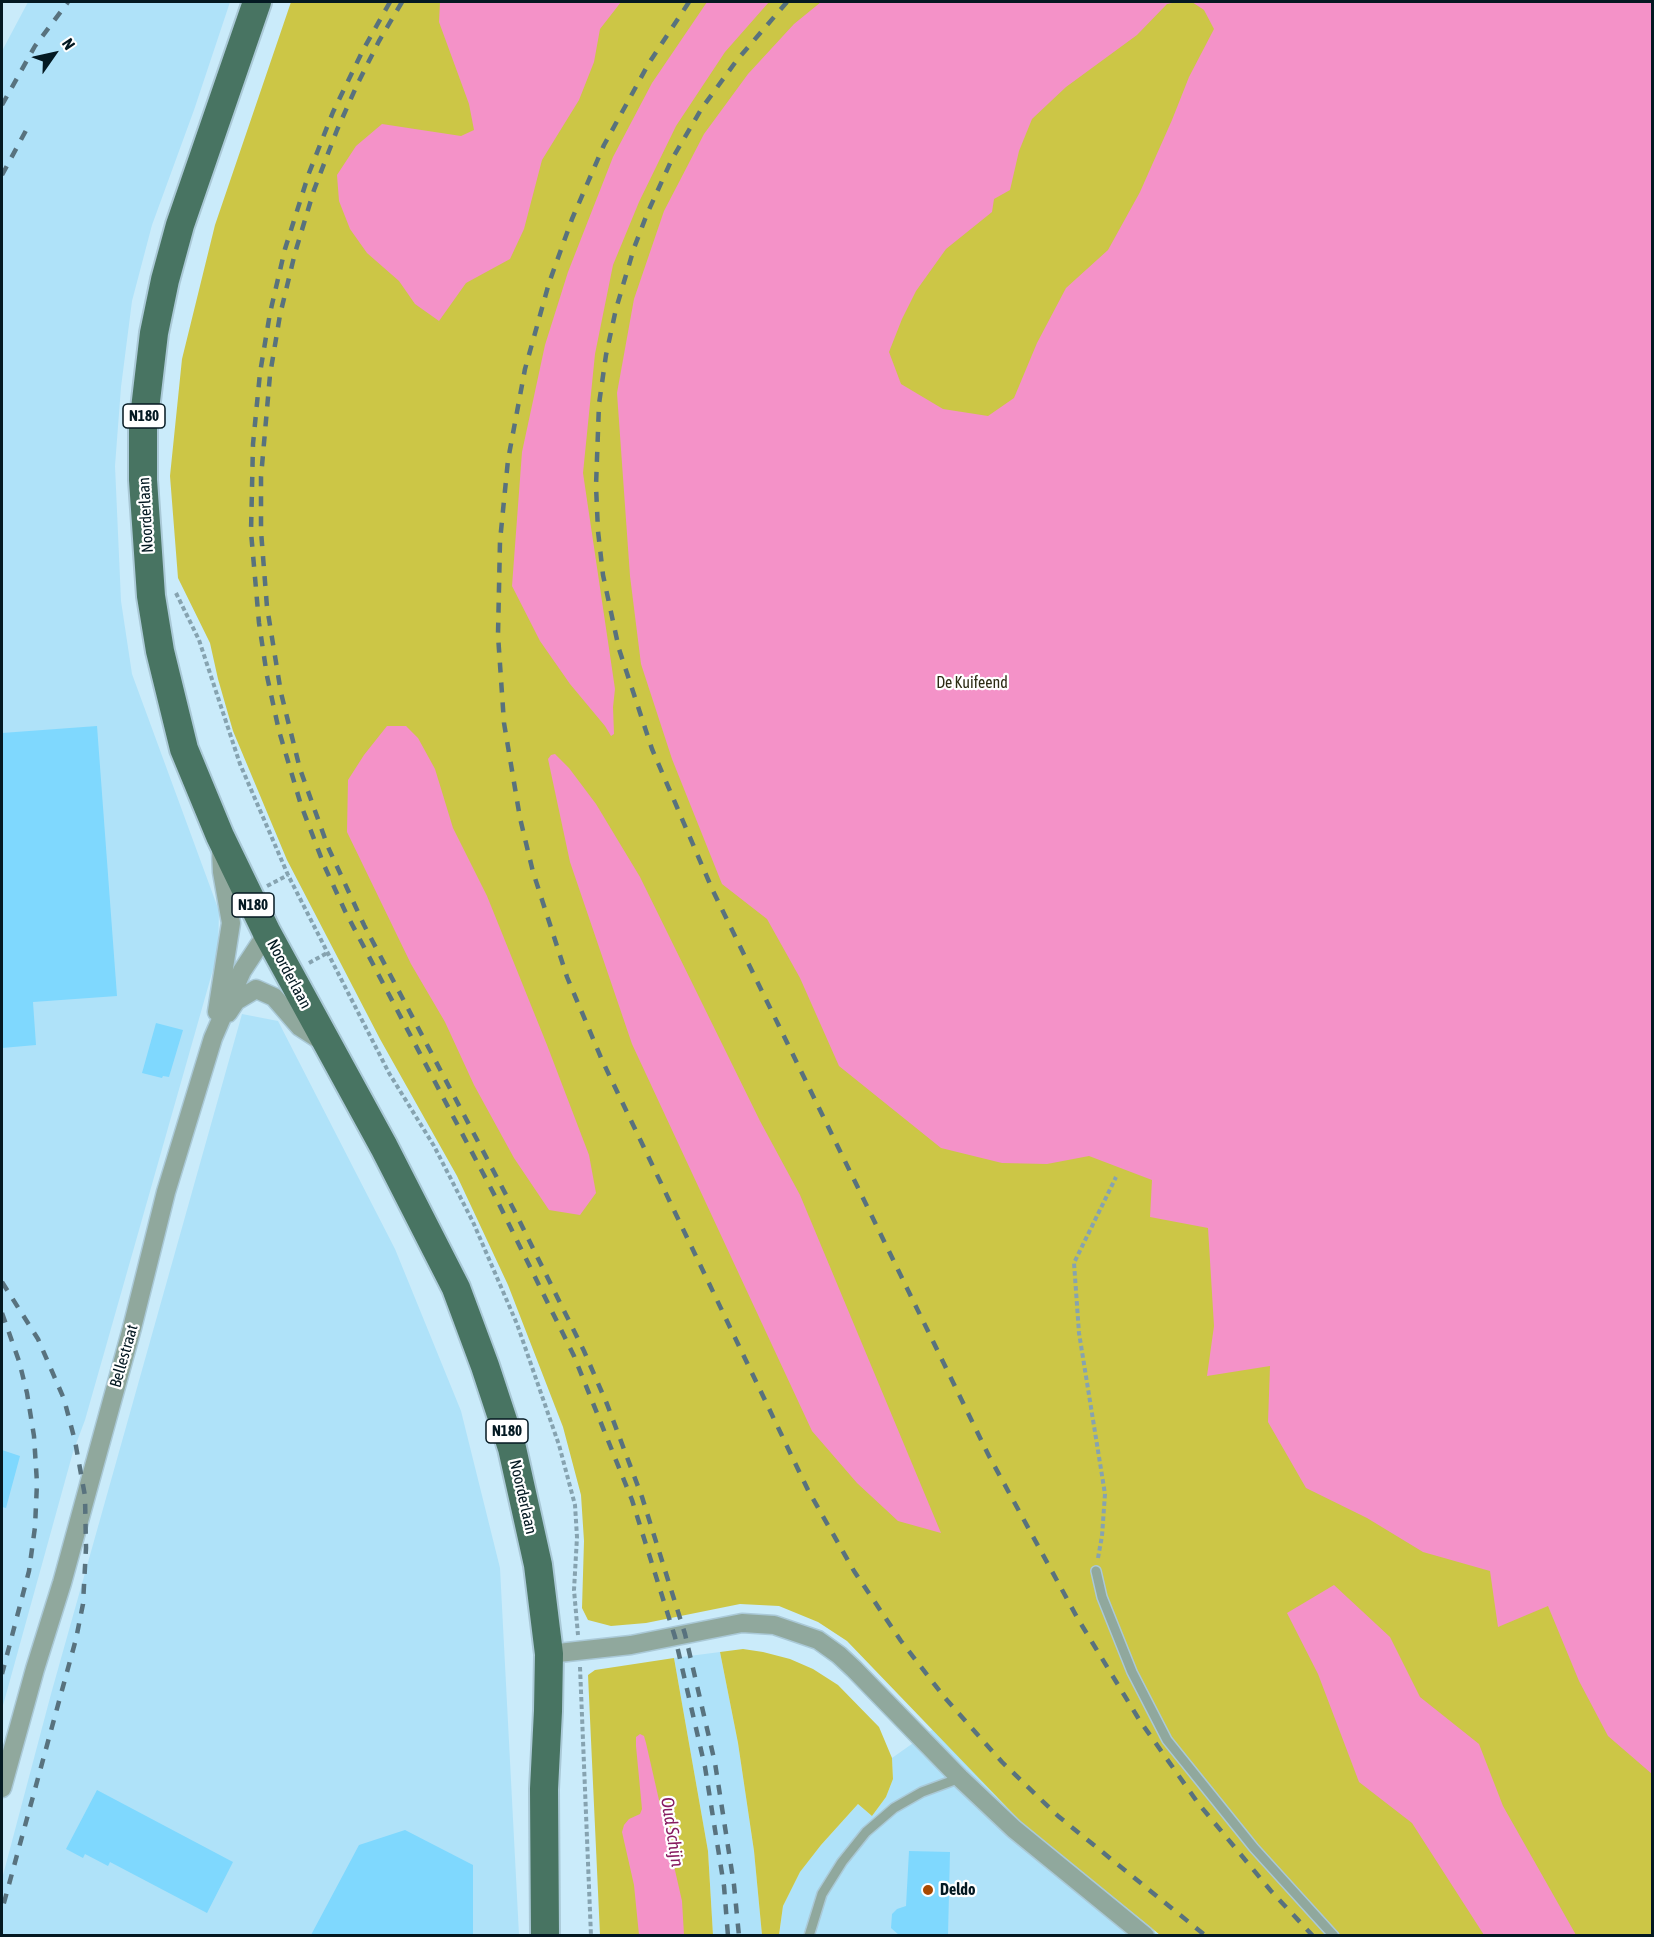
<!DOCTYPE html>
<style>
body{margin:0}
#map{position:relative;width:1654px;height:1937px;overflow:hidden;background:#caebfa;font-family:"Asap Condensed",sans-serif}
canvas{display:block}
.frame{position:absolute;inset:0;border:3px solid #041922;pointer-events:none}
.north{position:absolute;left:24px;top:24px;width:60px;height:60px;-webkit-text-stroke:4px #fff;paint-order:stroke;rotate:56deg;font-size:16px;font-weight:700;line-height:24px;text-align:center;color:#041922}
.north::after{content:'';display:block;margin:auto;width:21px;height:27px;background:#041922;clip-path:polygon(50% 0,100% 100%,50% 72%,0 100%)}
</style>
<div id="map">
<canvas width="1654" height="1937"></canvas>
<div class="frame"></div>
<div class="north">N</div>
</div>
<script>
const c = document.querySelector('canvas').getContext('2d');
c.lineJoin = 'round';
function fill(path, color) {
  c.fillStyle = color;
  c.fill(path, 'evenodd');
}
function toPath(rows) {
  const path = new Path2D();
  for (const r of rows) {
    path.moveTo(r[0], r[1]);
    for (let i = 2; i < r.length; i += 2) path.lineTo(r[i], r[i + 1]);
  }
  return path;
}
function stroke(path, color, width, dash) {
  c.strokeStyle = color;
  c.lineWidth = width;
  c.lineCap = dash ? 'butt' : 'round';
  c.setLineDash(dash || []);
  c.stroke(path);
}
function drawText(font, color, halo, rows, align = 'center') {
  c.font = font + ' "Asap Condensed",sans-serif';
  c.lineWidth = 4.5;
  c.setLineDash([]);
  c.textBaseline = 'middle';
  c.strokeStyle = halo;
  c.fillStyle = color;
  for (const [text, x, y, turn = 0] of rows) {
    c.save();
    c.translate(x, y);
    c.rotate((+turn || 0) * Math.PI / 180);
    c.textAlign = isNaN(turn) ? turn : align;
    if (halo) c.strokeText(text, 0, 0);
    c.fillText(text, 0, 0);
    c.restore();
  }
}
fill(toPath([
 [28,2,230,2,194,110,152,225,132,301,121,387,115,466,121,601,132,674,219,911,218,952,85,1420,73,1452,2,1709,2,51],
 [242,1014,278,1021,395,1249,461,1411,500,1568,519,1935,2,1936,2,1879,51,1694],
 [720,1652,738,1743,754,1851,762,1935,713,1935,708,1851,674,1658],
 [933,1729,1023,1824,1160,1936,779,1936,783,1906,800,1872,821,1845,858,1804,872,1816,886,1797,893,1779,892,1758]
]), '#afe2f9');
fill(toPath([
 [291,2,1652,2,1652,1935,1160,1935,1023,1824,847,1641,818,1622,779,1606,740,1604,646,1623,611,1626,588,1620,582,1608,584,1541,581,1495,563,1427,508,1285,457,1176,380,1039,287,860,233,731,218,679,210,643,178,578,170,476,182,359,215,225],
 [743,1649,763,1652,790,1659,813,1669,838,1685,879,1727,892,1758,893,1779,886,1797,872,1816,858,1804,821,1845,800,1872,783,1906,779,1935,762,1935,754,1851,738,1743,720,1652],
 [674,1658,708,1851,713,1935,600,1935,588,1675,595,1670]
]), '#ccc646');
fill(toPath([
 [440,2,621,2,600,29,594,62,579,100,542,160,524,229,510,259,466,283,439,321,415,304,399,281,367,253,350,229,339,201,337,175,356,146,382,124,461,136,474,130,469,104,439,22],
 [707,2,769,2,725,52,676,126,639,202,613,265,595,354,583,473,615,689,613,707,614,734,611,736,605,726,570,684,540,641,512,586,522,452,545,345,568,272,613,157,652,83],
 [821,2,1178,2,1167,4,1137,35,1066,87,1032,119,1019,151,1010,190,994,199,992,212,946,249,916,291,902,319,889,352,901,384,943,409,988,416,1014,398,1037,343,1066,288,1108,250,1140,192,1172,120,1189,77,1214,29,1204,10,1192,2,1652,2,1652,1774,1608,1736,1579,1681,1548,1606,1498,1627,1490,1571,1423,1552,1367,1518,1306,1488,1268,1422,1270,1366,1207,1376,1214,1326,1208,1228,1150,1217,1152,1180,1089,1156,1047,1164,1002,1163,941,1148,839,1066,800,978,767,919,722,884,672,759,641,664,630,576,617,393,634,299,664,211,704,134,748,74,794,24],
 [387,726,406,726,418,738,435,769,453,828,487,896,547,1045,589,1155,596,1193,580,1215,549,1210,514,1158,474,1085,445,1022,411,964,347,832,348,780,364,755],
 [555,754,569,768,596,804,640,877,760,1121,800,1195,941,1533,898,1521,857,1483,812,1431,632,1044,570,862,548,759,551,755],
 [1334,1585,1390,1637,1420,1697,1479,1744,1503,1806,1576,1935,1484,1935,1412,1823,1359,1782,1318,1674,1287,1613],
 [640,1734,644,1736,646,1743,682,1901,684,1935,639,1935,634,1885,622,1832,624,1825,629,1819,640,1814,642,1809,636,1746,636,1737]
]), '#f492c8');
fill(toPath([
 [97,726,117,996,33,1002,36,1045,2,1048,2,733],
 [156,1023,183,1030,169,1077,163,1076,162,1078,142,1073],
 [2,1450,20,1456,6,1508,2,1507],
 [97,1790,233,1862,207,1913,110,1862,108,1866,85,1854,83,1858,66,1849],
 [405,1830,473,1865,473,1935,311,1935,359,1845],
 [909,1851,950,1852,948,1935,899,1935,891,1928,892,1914,897,1909,906,1906]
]), '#7fd8fe');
const lane = toPath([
 [1096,1571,1102,1597,1132,1672,1167,1740,1254,1848,1334,1936],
 [809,1936,822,1894,842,1862,866,1832,894,1808,922,1792,960,1778]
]);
const street = toPath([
 [217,1012,231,923,222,872,221,850],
 [228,1013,236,1001,256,989,274,997,300,1027,323,1042],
 [549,1654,631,1645,742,1623,774,1625,818,1640,839,1655,854,1669,960,1778,1014,1829,1145,1936],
 [2,1788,35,1669,62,1583,132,1328,166,1192,213,1038,242,971,267,933]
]);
const primary = toPath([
 [257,2,180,225,165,280,154,333,143,426,143,480,151,596,160,651,184,749,220,836,267,933,384,1147,456,1288,485,1366,512,1448,538,1565,549,1654,548,1711,544,1789,545,1936]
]);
stroke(lane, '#aac9d7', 12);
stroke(street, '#aac9d7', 21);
stroke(primary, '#aac9d7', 32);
stroke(toPath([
 [176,593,199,640,240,764,288,875,389,1073,434,1146,473,1222,517,1324,559,1445,575,1505,577,1537,574,1590,578,1635],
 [267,886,288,875],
 [309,963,327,953],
 [1098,1558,1102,1536,1105,1494,1079,1333,1074,1263,1116,1177],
 [580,1667,591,1936]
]), '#86a3b0', 4, [4.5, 3]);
stroke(lane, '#90a89d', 9);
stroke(street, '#90a89d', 18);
stroke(primary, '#487462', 28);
stroke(toPath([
 [390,2,363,50,333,112,309,173,285,249,270,313,260,373,253,444,251,532,259,623,267,676,279,731,301,805,324,865,345,911,496,1198,574,1356,632,1500,675,1637,705,1767,724,1886,728,1936],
 [402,2,379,41,357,85,337,130,314,190,295,253,280,315,270,375,261,477,261,531,267,607,281,693,300,769,328,847,364,925,514,1210,584,1351,607,1404,642,1497,685,1634,715,1763,734,1885,739,1936],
 [689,2,649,63,604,145,572,219,549,283,525,369,508,460,500,541,498,635,504,723,520,818,533,872,567,977,602,1060,808,1490,854,1571,901,1641,945,1698,1002,1762,1058,1816,1206,1936],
 [787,2,737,60,702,108,672,159,647,214,634,248,616,309,606,355,599,404,596,486,598,531,603,575,619,649,652,749,713,891,989,1456,1078,1619,1140,1721,1198,1803,1271,1891,1313,1936],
 [2,105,35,46,68,2],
 [2,175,30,123],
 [2,1282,38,1339,64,1399,75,1441,85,1496,86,1548,83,1604,76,1639,2,1910],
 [2,1313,19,1361,27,1393,34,1436,37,1483,35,1527,29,1571,2,1674]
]), '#58727e', 4.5, [10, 10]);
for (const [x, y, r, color] of [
 [928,1890,6,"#a94902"]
]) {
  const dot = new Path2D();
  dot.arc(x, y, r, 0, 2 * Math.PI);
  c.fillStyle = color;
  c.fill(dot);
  stroke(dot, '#fff', 2);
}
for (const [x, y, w] of [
 [144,416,42],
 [253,905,42],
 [507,1431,42]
]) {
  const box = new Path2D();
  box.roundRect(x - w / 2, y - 12, w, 24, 4.5);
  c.fillStyle = '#fff';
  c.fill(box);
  stroke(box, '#041922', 1.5);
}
drawText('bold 15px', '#041922', null, [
 ["N180",144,416],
 ["N180",253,905],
 ["N180",507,1431]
]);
drawText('16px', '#041922', '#fff', [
 ["Noorderlaan",146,515,-93],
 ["Noorderlaan",289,974,62],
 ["Bellestraat",124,1356,-74],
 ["Noorderlaan",523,1497,77]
]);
drawText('16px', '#2c2b13', '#fff', [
 ["De Kuifeend",972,683]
]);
drawText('bold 16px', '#041922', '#fff', [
 ["Deldo",940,1890]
], 'left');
drawText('italic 18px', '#871b60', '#fff', [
 ["Oud Schijn",672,1832,81]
]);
</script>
